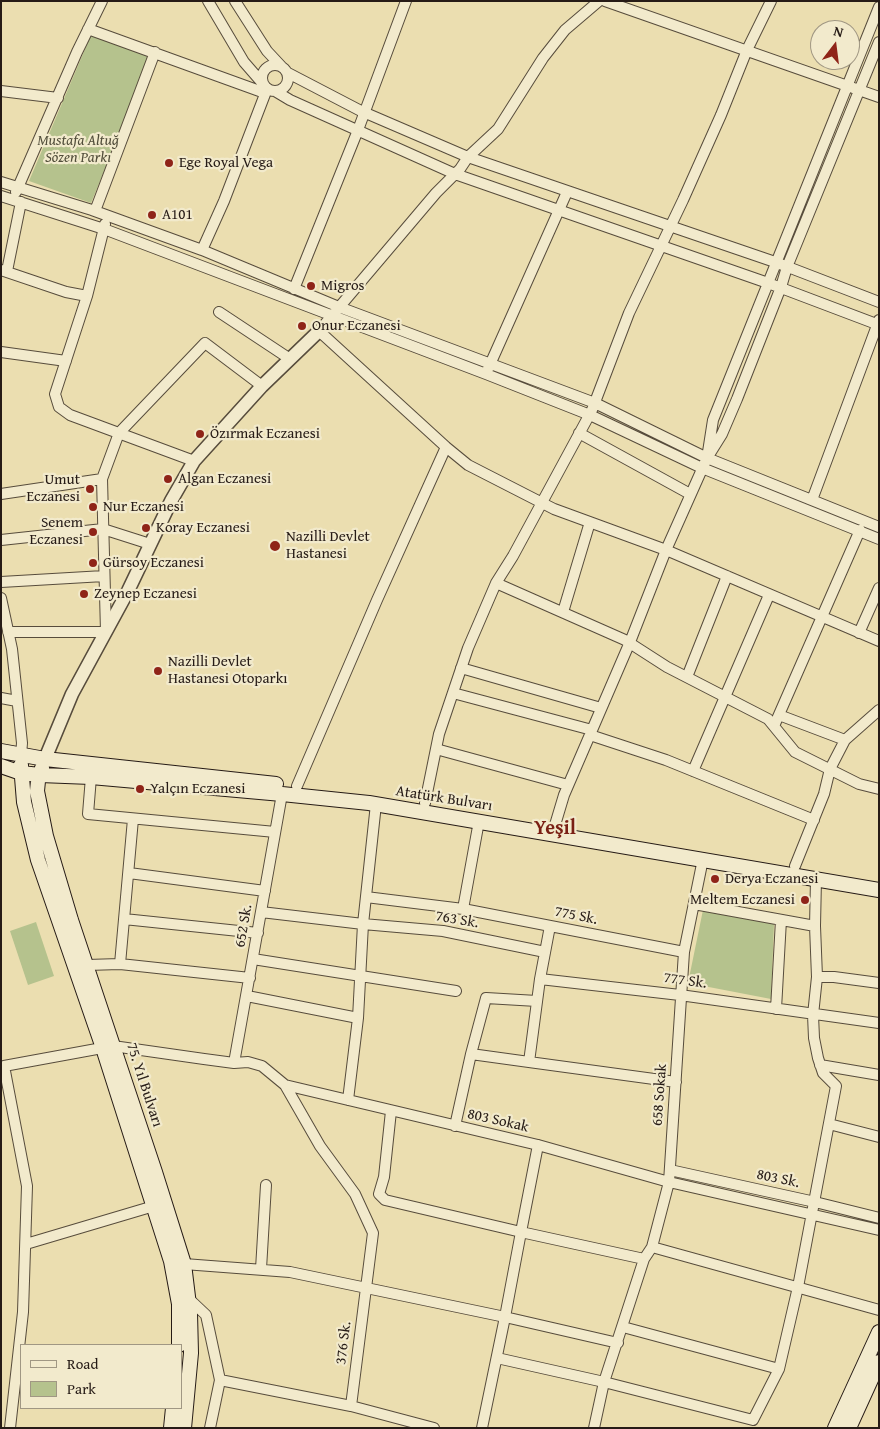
<!DOCTYPE html>
<meta charset="utf-8">
<style>
body{margin:0}
#map{position:relative;width:880px;height:1429px;overflow:hidden;background:#ebdeb0;font-family:"Gentium Book Plus",serif}
canvas{display:block}
.frame{position:absolute;inset:0;border:2px solid #261b16;pointer-events:none}
.legend{position:absolute;left:20px;top:1344px;width:162px;height:65px;box-sizing:border-box;background:#f2eacc;border:1px solid #a09783;margin:0;padding:6px 9px;list-style:none;font-size:15px;color:#261b16}
.legend li{display:flex;align-items:center;gap:10px;height:25px}
.legend b{width:25px;border:1px solid #a09783}
.north{position:absolute;left:810px;top:20px;width:50px;height:50px;box-sizing:border-box;background:#f2eacc;border:1px solid #a09783;border-radius:50%;rotate:15deg;font-size:14px;font-weight:700;line-height:20px;text-align:center;color:#261b16}
.north::after{content:'';display:block;margin:auto;width:18px;height:22px;background:#8f2418;clip-path:polygon(50% 0,100% 100%,50% 72%,0 100%)}
</style>
<div id="map">
<canvas width="880" height="1429"></canvas>
<div class="frame"></div>
<ul class="legend">
<li><b style="height:6px;background:#f2eacc"></b>Road</li>
<li><b style="height:14px;background:#b5c28d"></b>Park</li>
</ul>
<div class="north">N</div>
</div>
<script>
const c = document.querySelector('canvas').getContext('2d');
c.lineJoin = 'round';
function fill(path, color) {
  c.fillStyle = color;
  c.fill(path, 'evenodd');
}
function toPath(rows) {
  const path = new Path2D();
  for (const r of rows) {
    if (r.length === 3) {
      path.moveTo(r[0] + r[2], r[1]);
      path.arc(r[0], r[1], r[2], 0, 2 * Math.PI);
      continue;
    }
    path.moveTo(r[0], r[1]);
    for (let i = 2; i < r.length; i += 2) path.lineTo(r[i], r[i + 1]);
  }
  return path;
}
function stroke(path, color, width, dash) {
  c.strokeStyle = color;
  c.lineWidth = width;
  c.lineCap = dash ? 'butt' : 'round';
  c.setLineDash(dash || []);
  c.stroke(path);
}
function drawText(font, color, halo, rows, align = 'center') {
  c.font = font + ' "Gentium Book Plus",serif';
  c.lineWidth = 4.5;
  c.setLineDash([]);
  c.textBaseline = 'middle';
  c.strokeStyle = halo;
  c.fillStyle = color;
  for (const [text, x, y, turn = 0] of rows) {
    c.save();
    c.translate(x, y);
    c.rotate((+turn || 0) * Math.PI / 180);
    c.textAlign = isNaN(turn) ? turn : align;
    if (halo) c.strokeText(text, 0, 0);
    c.fillText(text, 0, 0);
    c.restore();
  }
}
fill(toPath([
 [91,35,151,57,91,203,29,181],
 [703,910,774,924,771,999,688,983],
 [36,922,54,976,28,985,10,931]
]), '#b5c28d');
const minor = toPath([
 [208,1,244,62,264,85],
 [235,1,267,51,281,66],
 [599,1,565,30,543,58,498,129,468,157,460,169,436,193,319,331,446,447,468,465,554,509,666,550,879,641],
 [605,1,879,97],
 [88,29,265,93],
 [275,78,13],
 [288,73,361,111,468,157,775,262,879,302],
 [1,91,58,98],
 [275,91,290,100,455,174,768,283,879,325],
 [1,182,92,210,202,250,339,307,595,403,707,458,879,527],
 [16,192,77,52,102,1],
 [1,196,104,229,486,374,590,415,702,468,879,539],
 [95,211,155,52],
 [105,224,87,296,55,394,59,407,70,415,194,461],
 [202,250,224,201,267,89],
 [1,270,66,292,87,296],
 [7,271,21,202],
 [294,289,358,130,406,1],
 [219,312,290,359],
 [1,352,66,361],
 [488,369,567,192],
 [579,433,690,494],
 [708,452,713,420,879,7],
 [1,494,102,479],
 [812,500,879,320],
 [1,540,103,529,150,544],
 [1,582,104,576],
 [496,583,625,640,667,667,768,719,795,752,859,784,879,789],
 [1,598,12,649,22,743,21,755],
 [563,612,590,522],
 [8,632,106,632,102,479,119,433,205,343,262,386],
 [859,633,879,588],
 [461,668,601,708],
 [687,677,727,576],
 [453,693,592,730],
 [1,698,17,701],
 [779,715,845,740],
 [774,726,860,530],
 [590,735,666,760,814,820],
 [436,749,568,785],
 [693,771,769,595],
 [91,777,88,814,275,832],
 [297,786,377,600,446,447],
 [425,803,439,734,468,648,496,583,513,556,592,410,629,313,683,200,721,115,747,50,771,1],
 [555,825,564,795,630,642,666,550,707,458,722,434,737,399,781,287,787,267,879,42],
 [703,859,684,952,669,1182,652,1247,644,1259,604,1382,753,1420,779,1369,798,1287,836,1086,823,1073,818,1058,814,1038,813,1015,817,977,834,977,879,983],
 [795,866,824,794,830,769,845,740,879,710],
 [129,873,265,891],
 [816,879,815,926,817,977],
 [366,897,463,909,479,821],
 [694,904,815,926],
 [463,909,684,952],
 [261,912,363,924,443,931,545,952],
 [124,919,258,933],
 [550,926,540,979,680,995,879,1023],
 [253,959,456,991],
 [120,964,250,978],
 [87,965,120,964,133,819],
 [540,979,529,1062,676,1082],
 [247,996,358,1018],
 [776,1009,781,920],
 [529,1062,471,1054,486,998,537,1001],
 [234,1063,282,794],
 [820,1065,879,1075],
 [348,1100,358,1018,363,924,376,804],
 [829,1124,879,1137],
 [455,1126,471,1054],
 [538,1145,521,1232,644,1259],
 [670,1170,815,1202,879,1218],
 [26,1244,154,1206],
 [652,1247,879,1310],
 [184,1264,290,1272,505,1317,521,1232,385,1200,379,1194,384,1177,391,1111],
 [261,1269,266,1185],
 [188,1298,206,1315,220,1380,351,1406,373,1233,355,1194,320,1146,285,1085],
 [623,1327,779,1369],
 [497,1358,604,1382,594,1428],
 [351,1406,434,1428],
 [10,1428,23,1312,27,1186,4,1066,113,1046,204,1059,234,1063,248,1062,262,1066,285,1085,538,1145,669,1182,879,1230],
 [210,1428,220,1380],
 [482,1428,505,1317,618,1343]
]);
const tertiary = toPath([
 [45,759,72,694,128,591,171,501,194,461,262,386,319,331]
]);
const secondary = toPath([
 [1,751,45,759,276,784],
 [21,765,24,802,38,860,103,1048,171,1261,179,1304,179,1345],
 [1,766,21,773,40,775,91,777,282,794,369,803,879,890],
 [42,768,38,781,37,791,46,836,71,920,155,1172,184,1264,190,1313,191,1353,184,1428],
 [171,1428,173,1408],
 [835,1428,879,1332],
 [849,1428,879,1362]
]);
stroke(minor, '#574c3c', 12);
stroke(tertiary, '#574c3c', 15);
stroke(secondary, '#261b16', 16);
stroke(minor, '#f2eacc', 10);
stroke(tertiary, '#f2eacc', 12);
stroke(secondary, '#f2eacc', 14);
for (const [x, y, r, color] of [
 [169,163,5,"#8f2418"],
 [152,215,5,"#8f2418"],
 [311,286,5,"#8f2418"],
 [302,326,5,"#8f2418"],
 [200,434,5,"#8f2418"],
 [168,479,5,"#8f2418"],
 [90,489,5,"#8f2418"],
 [93,507,5,"#8f2418"],
 [146,528,5,"#8f2418"],
 [93,532,5,"#8f2418"],
 [275,546,6,"#8f2418"],
 [93,563,5,"#8f2418"],
 [84,594,5,"#8f2418"],
 [158,671,5,"#8f2418"],
 [140,789,5,"#8f2418"],
 [715,879,5,"#8f2418"],
 [805,900,5,"#8f2418"]
]) {
  const dot = new Path2D();
  dot.arc(x, y, r, 0, 2 * Math.PI);
  c.fillStyle = color;
  c.fill(dot);
  stroke(dot, '#f2eacc', 2);
}
drawText('italic 15px', '#514d3a', '#f2eacc', [
 ["Mustafa Altuğ",78,141],
 ["Sözen Parkı",78,158]
]);
drawText('15px', '#261b16', '#f2eacc', [
 ["Ege Royal Vega",179,163],
 ["A101",162,215],
 ["Migros",321,286],
 ["Onur Eczanesi",312,326],
 ["Özırmak Eczanesi",210,434],
 ["Algan Eczanesi",178,479],
 ["Umut",80,480,"right"],
 ["Eczanesi",80,497,"right"],
 ["Nur Eczanesi",103,507],
 ["Senem",83,523,"right"],
 ["Eczanesi",83,540,"right"],
 ["Koray Eczanesi",156,528],
 ["Nazilli Devlet",286,537],
 ["Hastanesi",286,554],
 ["Gürsoy Eczanesi",103,563],
 ["Zeynep Eczanesi",94,594],
 ["Nazilli Devlet",168,662],
 ["Hastanesi Otoparkı",168,679],
 ["Yalçın Eczanesi",150,789],
 ["Derya Eczanesi",725,879],
 ["Meltem Eczanesi",795,900,"right"]
], 'left');
drawText('15px', '#261b16', '#f2eacc', [
 ["Atatürk Bulvarı",444,799,9],
 ["775 Sk.",576,916,11],
 ["763 Sk.",457,920,10],
 ["652 Sk.",244,926,-80],
 ["777 Sk.",685,981,8],
 ["75. Yıl Bulvarı",144,1085,72],
 ["658 Sokak",660,1095,-86],
 ["803 Sokak",498,1121,13],
 ["803 Sk.",778,1179,12],
 ["376 Sk.",344,1343,-83]
]);
drawText('bold 20px', '#7a1f14', '#f2eacc', [
 ["Yeşil",555,829]
]);
</script>
